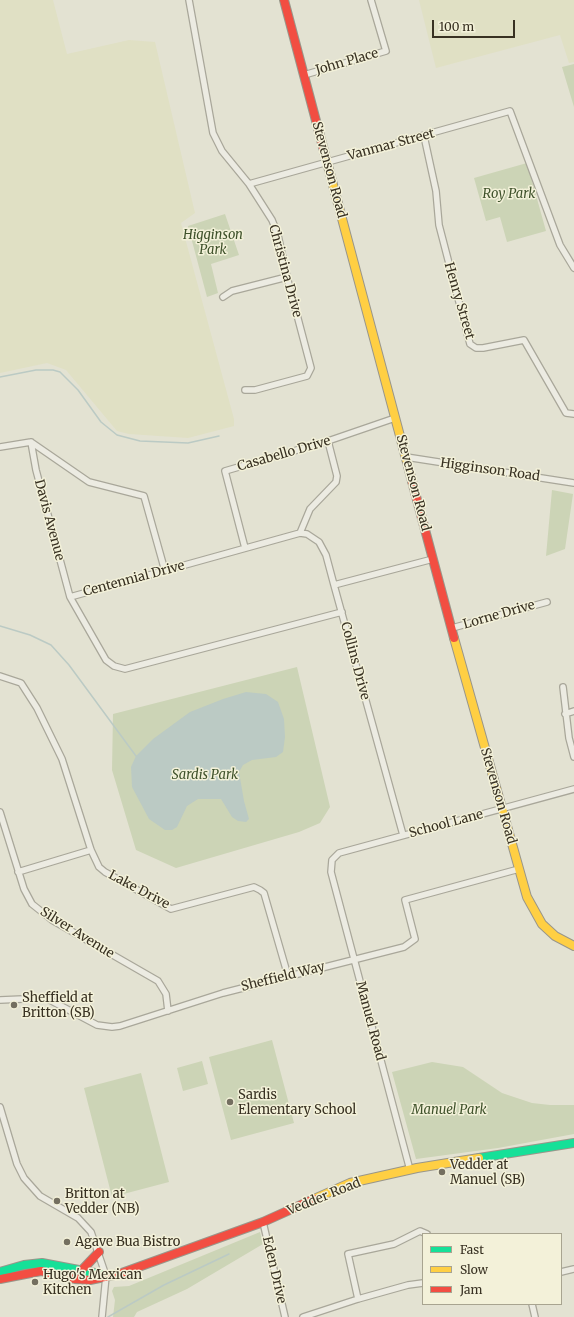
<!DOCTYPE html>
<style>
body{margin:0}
#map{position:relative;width:574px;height:1317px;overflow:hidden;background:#e3e2d2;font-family:Merriweather,serif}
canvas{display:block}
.legend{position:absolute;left:422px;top:1233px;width:140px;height:72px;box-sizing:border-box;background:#f3f1d9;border:1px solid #a8a490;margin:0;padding:5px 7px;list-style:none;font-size:12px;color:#383122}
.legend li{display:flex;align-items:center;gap:8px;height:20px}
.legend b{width:20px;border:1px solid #a8a490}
.scale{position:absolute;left:432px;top:20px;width:83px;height:18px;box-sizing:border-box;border:2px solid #383122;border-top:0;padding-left:5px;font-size:12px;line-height:14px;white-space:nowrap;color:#383122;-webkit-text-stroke:3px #f3f1d9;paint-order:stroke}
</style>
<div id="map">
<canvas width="574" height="1317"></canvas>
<ul class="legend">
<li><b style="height:5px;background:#16e098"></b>Fast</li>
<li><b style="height:5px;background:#ffcf43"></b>Slow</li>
<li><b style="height:5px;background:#f24e42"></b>Jam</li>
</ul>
<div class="scale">100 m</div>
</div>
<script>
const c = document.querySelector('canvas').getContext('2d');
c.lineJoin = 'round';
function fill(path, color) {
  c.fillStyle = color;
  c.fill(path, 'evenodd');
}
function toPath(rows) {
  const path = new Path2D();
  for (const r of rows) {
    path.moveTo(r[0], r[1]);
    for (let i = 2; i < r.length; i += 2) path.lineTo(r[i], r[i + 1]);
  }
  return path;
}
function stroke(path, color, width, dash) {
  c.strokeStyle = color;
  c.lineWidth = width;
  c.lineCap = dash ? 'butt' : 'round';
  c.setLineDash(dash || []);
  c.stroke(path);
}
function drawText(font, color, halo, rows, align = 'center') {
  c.font = font + ' Merriweather,serif';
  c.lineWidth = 3;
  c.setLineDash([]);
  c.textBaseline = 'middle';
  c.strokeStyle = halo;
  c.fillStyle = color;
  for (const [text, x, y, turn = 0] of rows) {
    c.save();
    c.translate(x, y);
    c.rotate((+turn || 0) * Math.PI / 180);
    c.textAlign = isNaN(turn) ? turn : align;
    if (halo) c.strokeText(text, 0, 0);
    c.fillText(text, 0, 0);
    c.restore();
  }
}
fill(toPath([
 [0,0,53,0,67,54,129,40,155,42,195,213,181,223,234,419,234,426,188,438,129,434,117,431,66,370,47,363,0,373],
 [419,0,574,0,574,62,569,63,560,35,436,68]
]), '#e0e0c4');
fill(toPath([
 [574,64,574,107,562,67],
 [527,163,546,231,507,242,500,217,486,221,474,178],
 [225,214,239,255,211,264,218,293,207,297,188,226],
 [552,490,573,494,565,549,546,556],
 [297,667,330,807,320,823,299,832,176,868,136,850,112,770,113,714],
 [272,1040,294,1123,231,1140,209,1057],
 [202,1061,208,1084,183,1091,177,1068],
 [432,1062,463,1067,502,1093,532,1103,550,1105,574,1105,574,1134,498,1148,416,1159,392,1072],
 [141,1073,169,1182,112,1197,84,1088],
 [260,1232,263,1244,187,1289,137,1312,134,1317,113,1317,115,1300,112,1291,114,1287,129,1286]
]), '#ccd4b6');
fill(toPath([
 [246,692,266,694,278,702,284,719,285,737,283,752,276,757,252,760,243,765,239,772,244,801,249,819,246,822,238,821,232,817,221,799,198,799,187,806,177,827,172,830,165,830,149,819,132,787,131,767,136,756,153,739,190,712,223,699]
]), '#bbcac4');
stroke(toPath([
 [0,377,36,370,53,370,60,372,78,390,101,422,117,435,140,441,188,443,219,436],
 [0,626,30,635,51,645,69,665,136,756],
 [108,1317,164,1285,229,1254]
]), '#bbcac4', 1.5);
const street = toPath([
 [189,0,213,133,222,151,249,184,272,220,278,235,287,277,311,368,307,376,255,390,245,390],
 [304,75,386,51,371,0],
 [424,136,436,191,439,225,470,344,476,348,483,348,524,340,566,413,574,414],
 [249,184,510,111,560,245,574,268],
 [223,297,232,291,287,277],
 [31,442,36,470,70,597],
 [0,447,31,442,89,482,144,496,165,571],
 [406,457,574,483],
 [300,533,310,509,336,482,337,476,328,441],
 [245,548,225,471,328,441,395,418],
 [334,585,326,555,319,542,307,534,300,533,70,597,106,660,114,666,125,669,342,612],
 [452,628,547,602],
 [0,676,21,683,37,708,62,759,91,850,99,867,105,872,171,909,254,887,260,890,264,893,288,976],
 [563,687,569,738,574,757],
 [565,714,574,711],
 [0,812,24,889,32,904,52,920,158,981,166,994,168,1011],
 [403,835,334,585,433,559],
 [18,872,91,850],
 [0,1000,46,998,97,1025,112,1027,120,1026,223,993,404,947,415,939,405,900,519,869],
 [0,1107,17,1164,24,1178,40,1196,78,1218,91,1232,106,1276,102,1317],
 [410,1170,331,872,332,860,339,853,574,789],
 [263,1222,285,1317],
 [561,1272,574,1269],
 [358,1299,348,1254,394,1244,420,1231,427,1234],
 [532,1304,535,1317],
 [303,1317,358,1299,408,1285,423,1283]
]);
const fast = toPath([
 [479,1158,574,1143],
 [0,1272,24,1265,42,1263,105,1275]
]);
const slow = toPath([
 [324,151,412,481],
 [454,638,527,897,542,924,555,936,574,946],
 [314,1199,350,1183,417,1168,479,1158]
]);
const jam = toPath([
 [284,0,324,151],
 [412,481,454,638],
 [81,1271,99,1252],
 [0,1279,41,1271,75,1279,90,1280,119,1274,263,1222,314,1199]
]);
stroke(street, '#a9a79a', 8);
stroke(fast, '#99968a', 10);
stroke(slow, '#99968a', 10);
stroke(jam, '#99968a', 10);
stroke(street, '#ecebe2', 5.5);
stroke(fast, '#16e098', 8);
stroke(slow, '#ffcf43', 8);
stroke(jam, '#f24e42', 8);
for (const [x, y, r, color] of [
 [14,1005,4,"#746f60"],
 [230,1102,4,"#746f60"],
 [442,1172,4,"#746f60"],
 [57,1201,4,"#746f60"],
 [67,1242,4,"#746f60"],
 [35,1282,4,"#746f60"]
]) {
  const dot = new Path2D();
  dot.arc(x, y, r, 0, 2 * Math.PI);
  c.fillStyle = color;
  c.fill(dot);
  stroke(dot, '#f3f1d9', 1.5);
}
drawText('13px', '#383122', '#f3f1d9', [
 ["John Place",347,62,-16],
 ["Vanmar Street",391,145,-15],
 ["Stevenson Road",329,170,75],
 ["Christina Drive",285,271,75],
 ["Henry Street",459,301,74],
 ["Casabello Drive",284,454,-16],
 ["Higginson Road",490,470,8],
 ["Stevenson Road",413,483,75],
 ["Davis Avenue",49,520,75],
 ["Centennial Drive",134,579,-15],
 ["Lorne Drive",499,615,-16],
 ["Collins Drive",355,661,75],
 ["Stevenson Road",498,796,74],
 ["School Lane",446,824,-15],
 ["Lake Drive",139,890,28],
 ["Silver Avenue",77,933,32],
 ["Sheffield Way",283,977,-14],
 ["Manuel Road",370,1021,75],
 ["Vedder Road",324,1197,-22],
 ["Eden Drive",274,1270,77]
]);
drawText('italic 13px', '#3f522b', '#f3f1d9', [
 ["Roy Park",509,194],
 ["Higginson",213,235],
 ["Park",213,250],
 ["Sardis Park",205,775],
 ["Manuel Park",449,1110]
]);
drawText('13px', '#383122', '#f3f1d9', [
 ["Sheffield at",22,998],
 ["Britton (SB)",22,1013],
 ["Sardis",238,1095],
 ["Elementary School",238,1110],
 ["Vedder at",450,1165],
 ["Manuel (SB)",450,1180],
 ["Britton at",65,1194],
 ["Vedder (NB)",65,1209],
 ["Agave Bua Bistro",75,1242],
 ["Hugo's Mexican",43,1275],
 ["Kitchen",43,1290]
], 'left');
</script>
